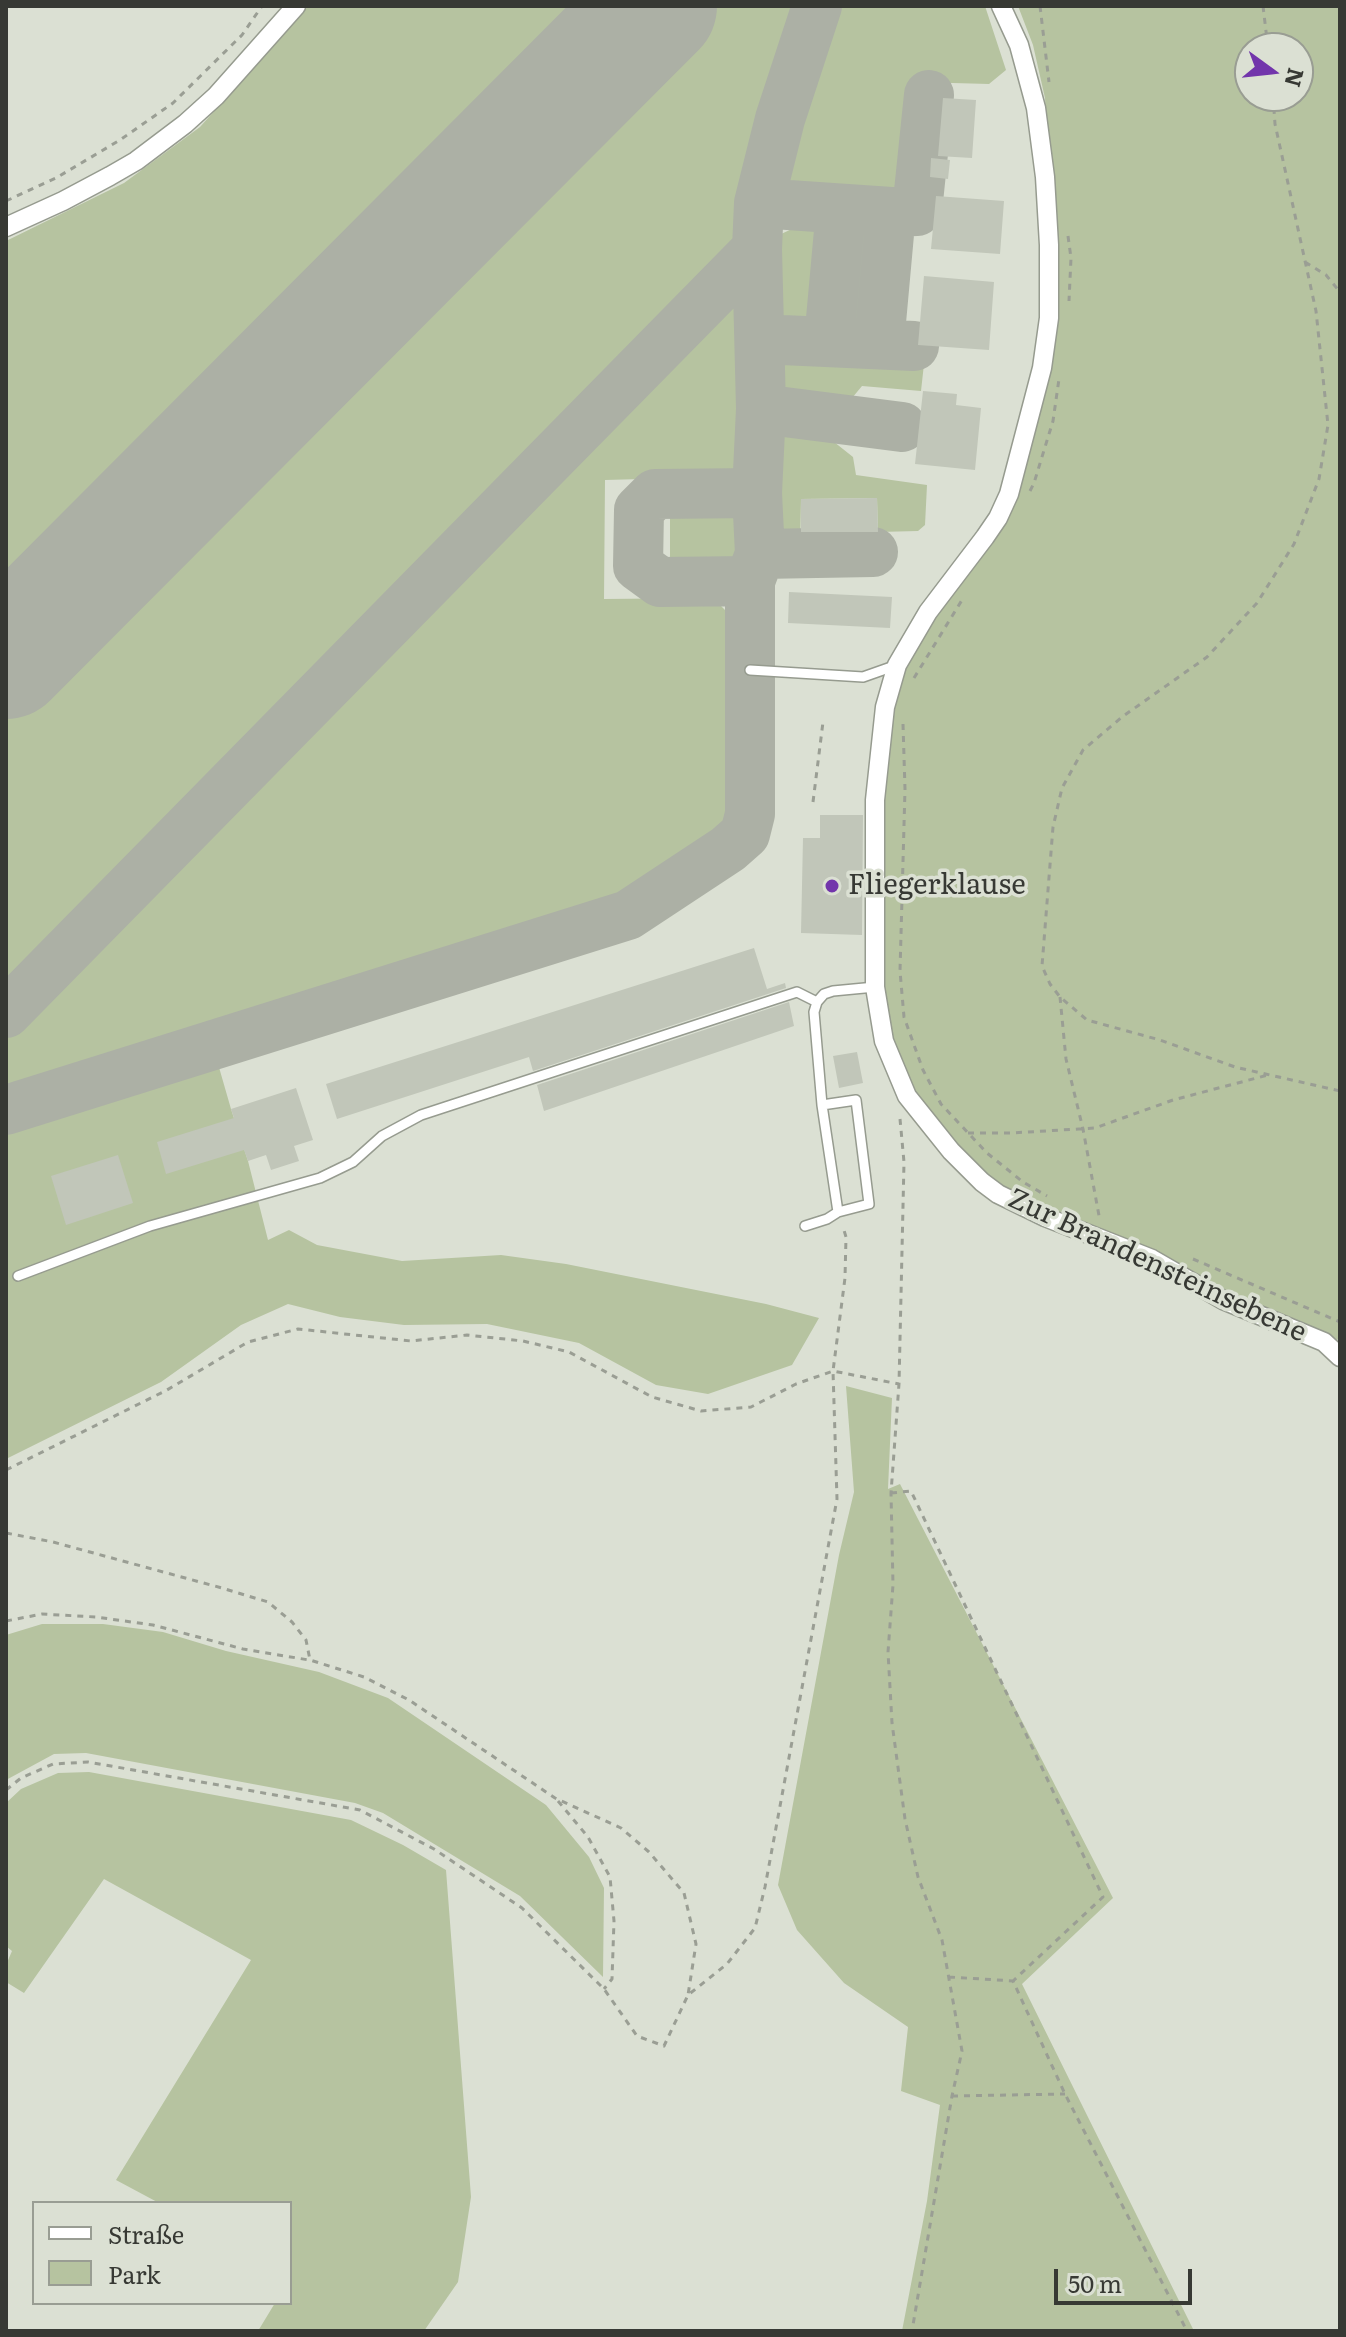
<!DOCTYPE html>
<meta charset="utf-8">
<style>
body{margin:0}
#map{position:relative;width:1346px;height:2337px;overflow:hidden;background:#dbe0d3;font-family:Literata,serif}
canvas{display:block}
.frame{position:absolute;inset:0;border:8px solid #373934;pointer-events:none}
.legend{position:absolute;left:32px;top:2201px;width:260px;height:104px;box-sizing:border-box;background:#dbe0d3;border:2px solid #999d93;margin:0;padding:10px 14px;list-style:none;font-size:24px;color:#373934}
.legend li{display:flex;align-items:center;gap:16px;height:40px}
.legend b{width:40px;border:2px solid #999d93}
.north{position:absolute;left:1234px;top:32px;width:80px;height:80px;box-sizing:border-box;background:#dbe0d3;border:2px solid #999d93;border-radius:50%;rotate:105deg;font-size:22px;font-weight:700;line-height:32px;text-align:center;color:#373934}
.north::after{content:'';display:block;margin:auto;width:28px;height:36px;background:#7235ab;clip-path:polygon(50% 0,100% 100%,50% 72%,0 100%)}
.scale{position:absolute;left:1054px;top:2269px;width:138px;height:36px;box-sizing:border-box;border:4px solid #373934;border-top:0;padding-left:10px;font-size:24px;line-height:28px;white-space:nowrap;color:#373934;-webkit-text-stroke:6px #dbe0d3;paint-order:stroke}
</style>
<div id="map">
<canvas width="1346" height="2337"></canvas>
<div class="frame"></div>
<ul class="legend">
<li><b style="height:10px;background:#fff"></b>Straße</li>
<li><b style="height:22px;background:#b6c3a0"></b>Park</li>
</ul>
<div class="north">N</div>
<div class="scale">50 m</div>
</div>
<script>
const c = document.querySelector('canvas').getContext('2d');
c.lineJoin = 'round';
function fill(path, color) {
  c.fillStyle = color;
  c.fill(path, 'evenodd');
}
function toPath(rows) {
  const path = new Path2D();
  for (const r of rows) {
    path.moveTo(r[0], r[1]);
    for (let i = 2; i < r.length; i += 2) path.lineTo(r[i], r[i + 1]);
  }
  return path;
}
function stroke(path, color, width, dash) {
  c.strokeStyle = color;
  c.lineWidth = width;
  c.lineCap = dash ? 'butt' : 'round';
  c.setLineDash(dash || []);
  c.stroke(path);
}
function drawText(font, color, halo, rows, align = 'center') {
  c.font = font + ' Literata,serif';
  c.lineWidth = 7;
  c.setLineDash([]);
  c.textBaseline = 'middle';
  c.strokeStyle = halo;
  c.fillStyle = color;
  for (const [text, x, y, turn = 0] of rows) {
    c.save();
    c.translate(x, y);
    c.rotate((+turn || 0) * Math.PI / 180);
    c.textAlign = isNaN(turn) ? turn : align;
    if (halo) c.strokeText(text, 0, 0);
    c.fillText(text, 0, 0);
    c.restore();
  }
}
fill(toPath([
 [308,6,985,6,1006,70,989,84,916,82,907,185,889,199,796,192,740,210,743,456,734,472,716,477,605,480,604,599,713,598,731,616,735,812,724,834,652,890,612,913,210,1036,231,1109,248,1161,268,1240,289,1230,317,1245,402,1261,501,1255,566,1264,766,1304,819,1318,792,1365,708,1394,656,1385,579,1343,487,1324,404,1325,340,1317,288,1304,241,1325,161,1382,6,1459,6,241,124,183,200,127],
 [1018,6,1340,6,1340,1340,1324,1338,1016,1199,951,1145,909,1092,881,1018,879,804,894,680,988,538,1057,318,1045,98,1033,45],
 [1250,48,1298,48,1298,96,1250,96],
 [817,226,824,230,829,240,822,317,818,324,811,328,781,327,775,322,773,314,774,242,779,235,794,228],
 [866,227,874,231,879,237,872,317,867,327,861,329,851,326,847,317,855,237,859,232],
 [794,358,924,364,921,391,862,386,847,404,805,396,785,391,772,377,774,365],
 [799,423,807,423,819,430,853,457,856,475,927,485,925,525,918,531,878,532,877,498,801,499,800,548,780,547,775,536,774,450,778,440],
 [670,510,723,511,740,522,742,554,726,568,670,569],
 [846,1386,892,1398,888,1489,900,1484,1113,1898,1022,1984,1194,2331,902,2331,927,2201,940,2105,901,2091,908,2027,844,1983,797,1930,778,1885,839,1555,854,1492],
 [42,1624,103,1624,163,1632,226,1651,319,1672,388,1698,546,1805,589,1857,604,1888,603,1977,520,1896,383,1813,355,1803,86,1753,54,1754,6,1780,6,1635],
 [89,1772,351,1820,403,1845,446,1870,471,2197,458,2282,424,2331,258,2331,275,2303,290,2303,290,2279,292,2276,290,2274,290,2203,159,2203,116,2180,251,1960,104,1879,24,1993,6,1982,6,1965,12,1951,6,1946,6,1803,21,1789,58,1773]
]), '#b6c3a0');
stroke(toPath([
 [759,203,891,212,917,211,929,95],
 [760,339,914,346],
 [829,341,841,209],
 [879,344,891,212],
 [761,409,902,427],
 [760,554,873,552],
 [750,581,660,582,638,566,639,510,655,494,757,493],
 [6,1013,757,249],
 [6,1110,628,915,728,849,745,834,750,814,750,581,760,554,757,493,761,409,757,249,759,203,780,119,817,6]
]), '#acb0a5', 50);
stroke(toPath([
 [6,657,655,6]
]), '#acb0a5', 124);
fill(toPath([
 [943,98,976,100,972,158,938,156],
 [931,158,950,160,948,179,930,177],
 [936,196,1004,201,1000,254,931,249],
 [924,276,994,282,989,350,918,345],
 [923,391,957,394,956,405,981,408,975,470,915,464],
 [877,498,878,532,801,532,801,499],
 [789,592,892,597,890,628,788,623],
 [820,815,863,815,862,935,801,933,803,838,820,838],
 [754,948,767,989,785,983,786,988,533,1071,529,1057,337,1119,326,1084],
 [789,1002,794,1026,544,1111,537,1085],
 [857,1052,863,1083,839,1088,833,1056],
 [296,1088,313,1140,294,1146,299,1161,271,1170,266,1155,248,1161,244,1150,166,1174,157,1142,234,1118,231,1109],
 [118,1155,133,1203,66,1225,51,1176]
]), '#c1c6b9');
const service = toPath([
 [750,670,863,677,897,665],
 [822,1105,856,1100,869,1204,838,1212],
 [805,1226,827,1219,838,1212,822,1105,814,1012,817,1002,824,994,833,991,875,987],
 [18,1276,150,1226,320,1178,353,1162,382,1136,421,1115,797,992,817,1002]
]);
const minor = toPath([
 [1001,6,1019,45,1036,108,1045,177,1049,245,1049,318,1042,368,1009,494,998,518,985,537,928,612,897,665,885,707,875,800,875,987,884,1041,907,1096,951,1151,982,1182,998,1194,1045,1217,1152,1259,1223,1300,1324,1342,1340,1357],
 [6,227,63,201,110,176,136,161,185,124,216,96,296,6]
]);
stroke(service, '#969b8f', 12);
stroke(minor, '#969b8f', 21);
stroke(toPath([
 [1040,6,1049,82],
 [1263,6,1268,48],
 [1273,96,1275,124,1316,311,1328,425,1319,479,1294,544,1257,603,1207,657,1122,717,1083,750,1062,788,1053,827,1042,966,1050,984,1060,997,1087,1020,1160,1040,1235,1067,1340,1091],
 [6,201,56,178,120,140,173,103,242,35,262,6],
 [1068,236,1071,258,1069,301],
 [1305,262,1326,275,1340,292],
 [1030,491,1034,483,1053,421,1059,379],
 [914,678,962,600],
 [903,724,905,789,900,971,904,1017,923,1070,941,1104,987,1153,1023,1182,1047,1196],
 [813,802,823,722],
 [1060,997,1066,1059,1083,1129,1100,1221],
 [900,1119,904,1162,899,1384,891,1493,893,1585,888,1652,892,1723,905,1819,918,1877,942,1940,962,2051,952,2096,912,2331],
 [968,1133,1011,1133,1095,1128,1173,1100,1268,1075],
 [1193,1259,1340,1322],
 [6,1470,167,1390,248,1342,298,1329,411,1341,467,1335,523,1341,569,1352,652,1397,701,1411,751,1407,796,1384,833,1371,899,1384],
 [891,1493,911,1491,1103,1897,1013,1981,1065,2094,1187,2331],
 [6,1533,53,1542,222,1588,268,1602,292,1622,306,1640,310,1660,364,1677,409,1700,555,1798,621,1828,649,1852,684,1893,696,1944,688,1995],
 [6,1621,42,1614,96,1617,153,1625,243,1649,309,1660],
 [6,1790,21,1778,53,1764,88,1762,360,1810,434,1849,522,1908,604,1989,637,2036,664,2046,688,1995,727,1964,755,1928,765,1887,837,1499,833,1371,845,1278,846,1237,843,1227],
 [558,1801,588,1837,610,1877,614,1921,612,1979,604,1989],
 [949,1977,1013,1981],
 [952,2096,1065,2094]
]), '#9a9e94', 3, [6, 6]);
stroke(service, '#fff', 9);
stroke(minor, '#fff', 18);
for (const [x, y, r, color] of [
 [832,886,8,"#7235ab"]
]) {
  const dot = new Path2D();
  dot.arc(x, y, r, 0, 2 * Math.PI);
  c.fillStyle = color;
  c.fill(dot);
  stroke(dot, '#dbe0d3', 3);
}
drawText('28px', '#373934', '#dbe0d3', [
 ["Fliegerklause",848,886]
], 'left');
drawText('28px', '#373934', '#dbe0d3', [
 ["Zur Brandensteinsebene",1157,1266,25]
]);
</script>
